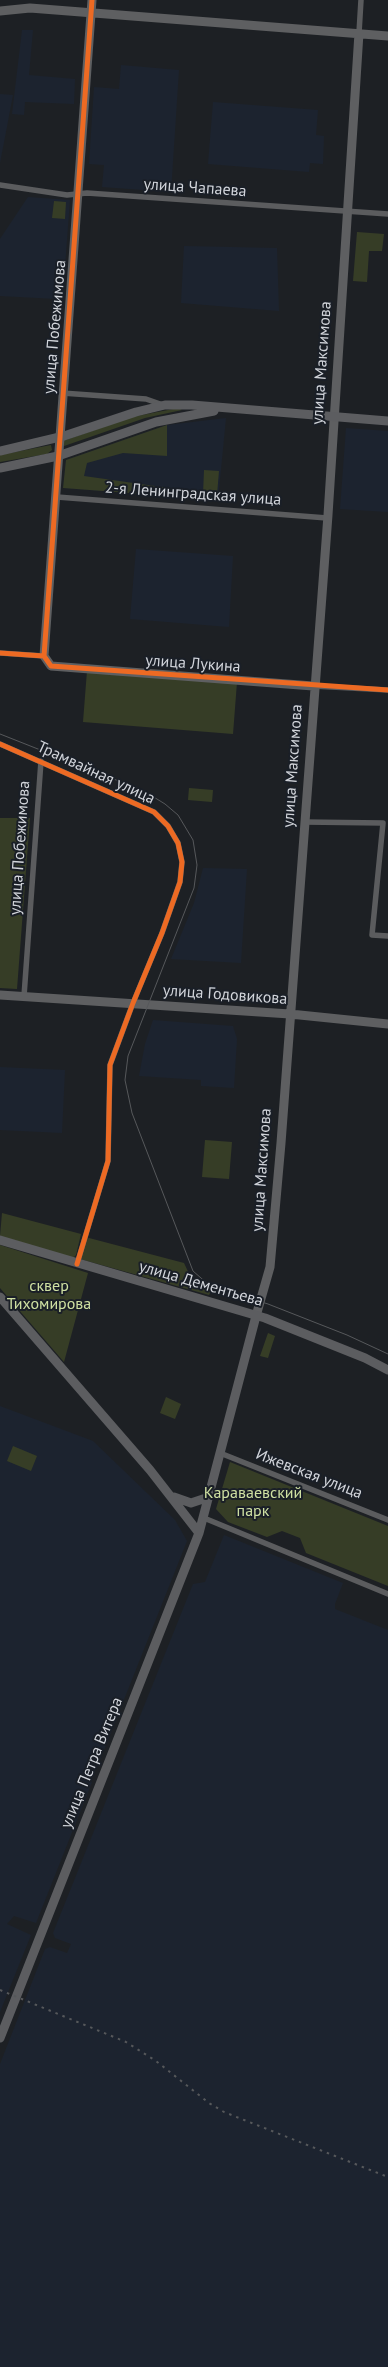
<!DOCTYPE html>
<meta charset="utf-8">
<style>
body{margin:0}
canvas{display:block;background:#1d2024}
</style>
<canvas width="388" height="2367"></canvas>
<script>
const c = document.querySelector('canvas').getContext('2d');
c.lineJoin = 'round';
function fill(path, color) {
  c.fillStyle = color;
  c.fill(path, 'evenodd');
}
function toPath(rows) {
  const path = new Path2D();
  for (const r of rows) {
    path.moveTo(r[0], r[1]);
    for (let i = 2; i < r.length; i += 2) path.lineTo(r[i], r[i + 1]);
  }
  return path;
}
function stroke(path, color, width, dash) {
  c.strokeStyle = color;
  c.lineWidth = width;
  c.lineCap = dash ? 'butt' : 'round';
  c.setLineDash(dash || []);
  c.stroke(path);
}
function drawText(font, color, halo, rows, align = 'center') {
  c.font = font + ' "PT Sans",sans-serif';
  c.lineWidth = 4;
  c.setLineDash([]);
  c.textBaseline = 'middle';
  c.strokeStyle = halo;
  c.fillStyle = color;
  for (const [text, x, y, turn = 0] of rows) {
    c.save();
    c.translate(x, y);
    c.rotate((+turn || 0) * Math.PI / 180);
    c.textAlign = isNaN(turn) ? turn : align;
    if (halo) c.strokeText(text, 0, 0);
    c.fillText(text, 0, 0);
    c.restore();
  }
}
fill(toPath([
 [22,30,33,30,29,75,75,79,74,104,25,102,24,115,12,114],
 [121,65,179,70,171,192,102,187,104,165,89,164,94,87,119,89],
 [0,94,13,95,0,163],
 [213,102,318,110,316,135,324,136,323,164,310,163,309,172,208,164],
 [28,197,70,200,62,306,57,306,57,299,0,296,0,239],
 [184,246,277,248,279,311,181,303],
 [226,418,218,500,63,488,66,460,167,425],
 [346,428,388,431,388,512,340,509],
 [136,549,233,556,229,627,130,619],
 [203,868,247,869,241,963,171,959,194,903],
 [153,1020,233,1026,237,1039,234,1088,201,1086,201,1080,139,1076,145,1044],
 [0,1067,65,1070,62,1133,0,1130],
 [0,1406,93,1441,175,1520,187,1541,96,1770,88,1768,84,1778,92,1782,36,1923,14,1916,7,1924,31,1935,0,2012],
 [224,1535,343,1583,335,1604,335,1609,388,1630,388,2367,0,2367,0,2064,45,1949,50,1947,67,1953,71,1944,55,1938,53,1933,193,1584,205,1582]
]), '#1c232f');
fill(toPath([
 [54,201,66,202,65,219,52,218],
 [357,232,384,234,382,251,369,251,367,282,353,281],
 [178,408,182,410,145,418,64,446,63,441,132,417],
 [167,425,167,456,123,453,87,463,84,476,169,488,168,496,63,488,66,460],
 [51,445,52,450,47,454,0,462,0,455],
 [204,470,219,471,217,495,203,494],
 [87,671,237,682,233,734,83,722],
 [189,788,213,790,212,802,188,800],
 [0,818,30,818,17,989,0,988],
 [205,1140,232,1142,229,1179,202,1177],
 [2,1213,81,1234,76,1255,73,1258,0,1236],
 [89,1238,184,1263,191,1278,195,1284,211,1291,209,1295,80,1259,87,1239],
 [0,1245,88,1273,64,1362,0,1288],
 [268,1333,275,1336,268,1358,260,1356],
 [166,1397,181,1404,175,1419,160,1413],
 [13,1446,37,1456,31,1471,7,1461],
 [230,1462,388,1526,388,1586,306,1553,300,1538,282,1531,267,1537,228,1522,216,1509]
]), '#363d26');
stroke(toPath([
 [359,33,361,0],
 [0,185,67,195,87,193,388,214],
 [62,393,146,399,163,405],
 [57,497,327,518],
 [0,653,44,656],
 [313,686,388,690],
 [0,744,154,812,168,826,178,843,182,862,180,882,162,933,133,1003,110,1065,108,1161,77,1264],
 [304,822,383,823,372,935,388,936],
 [24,996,41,761],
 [220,1453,388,1520],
 [204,1518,388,1594]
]), '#5b5c5e', 5.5);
stroke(toPath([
 [92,0,44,656,51,666,313,686],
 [0,11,30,8,388,36],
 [0,995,290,1014,388,1024],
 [256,1316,270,1267,281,1143,328,515,359,33]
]), '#5e5f61', 9);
stroke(toPath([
 [0,451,64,436,136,412,165,405,192,405,388,421],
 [0,468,58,456,156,422,214,411],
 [0,1240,265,1318,365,1358,388,1370],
 [0,1297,150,1470,199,1533],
 [174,1497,191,1503,209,1497],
 [0,2038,199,1533,256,1316]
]), '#5c5d60', 9);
stroke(toPath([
 [0,734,144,791,165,804,178,815,193,840,197,865,194,888,128,1056,125,1080,132,1113,193,1271,209,1285,268,1304,347,1335,388,1354]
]), '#56585b', 1);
stroke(toPath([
 [0,1990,126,2042,156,2061,209,2103,224,2112,388,2177]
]), '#56585b', 2, [2.5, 5]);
stroke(toPath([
 [0,653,44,656,51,666,388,690],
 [44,656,92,0],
 [0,744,154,812,168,826,178,843,182,862,180,882,162,933,133,1003,110,1065,108,1161,77,1264]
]), '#ed6a23', 5);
drawText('16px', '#d2d5db', '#1a1f27', [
 ["улица Чапаева",195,188,4],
 ["улица Побежимова",55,327,-85],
 ["улица Максимова",322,363,-86],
 ["2-я Ленинградская улица",193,494,4],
 ["улица Лукина",193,664,4],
 ["улица Максимова",293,766,-86],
 ["Трамвайная улица",96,773,25],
 ["улица Побежимова",20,848,-86],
 ["улица Годовикова",225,995,4],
 ["улица Максимова",262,1170,-86],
 ["улица Дементьева",201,1284,16],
 ["Ижевская улица",309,1474,21],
 ["улица Петра Витера",92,1763,-68]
]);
drawText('16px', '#cfe0a2', '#1a1f27', [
 ["сквер",49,1286],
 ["Тихомирова",49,1304],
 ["Караваевский",253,1493],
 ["парк",253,1511]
]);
</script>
